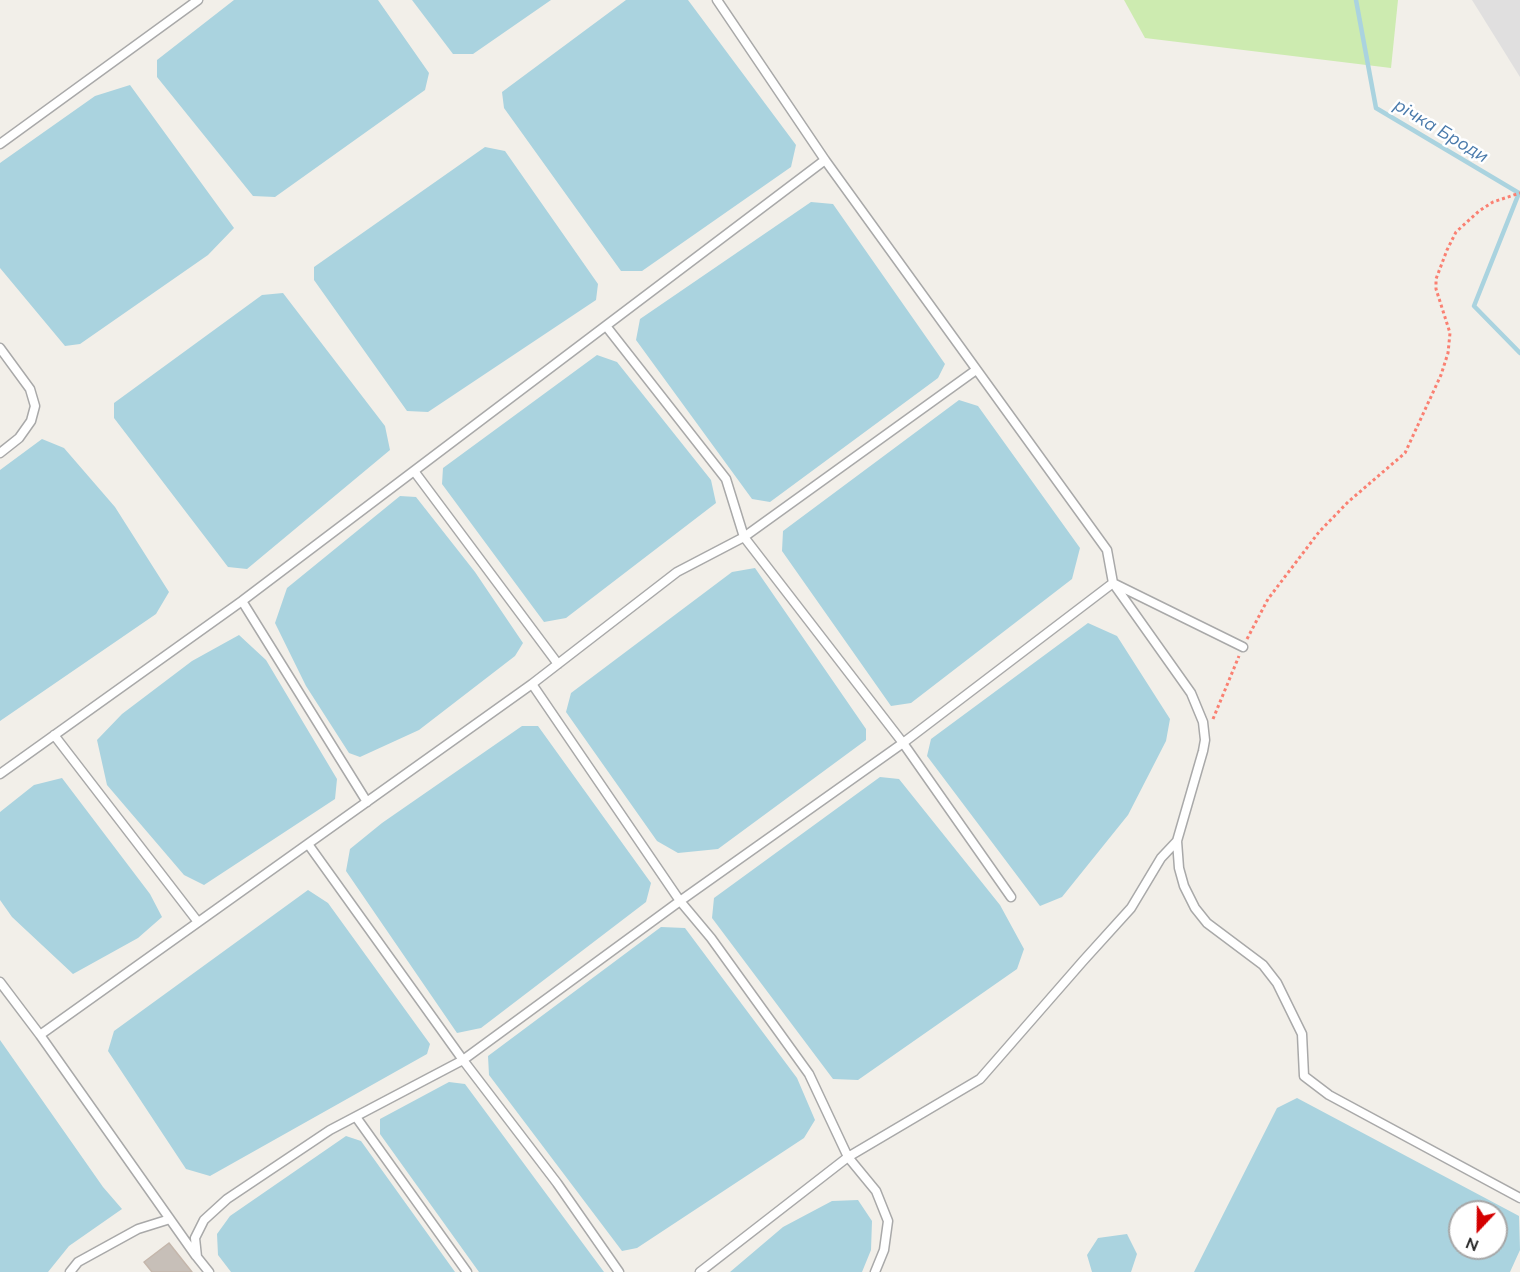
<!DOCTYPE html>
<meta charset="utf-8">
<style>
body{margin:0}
#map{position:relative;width:1520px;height:1272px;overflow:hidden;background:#f2efe9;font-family:Mulish,sans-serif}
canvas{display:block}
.north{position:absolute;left:1448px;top:1200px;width:60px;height:60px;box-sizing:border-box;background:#fff;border:2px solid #a7a7a7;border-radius:50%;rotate:202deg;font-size:16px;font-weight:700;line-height:24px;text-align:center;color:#222}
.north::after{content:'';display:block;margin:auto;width:21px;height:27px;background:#d40000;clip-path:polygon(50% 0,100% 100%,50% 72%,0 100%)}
</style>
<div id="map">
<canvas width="1520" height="1272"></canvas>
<div class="north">N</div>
</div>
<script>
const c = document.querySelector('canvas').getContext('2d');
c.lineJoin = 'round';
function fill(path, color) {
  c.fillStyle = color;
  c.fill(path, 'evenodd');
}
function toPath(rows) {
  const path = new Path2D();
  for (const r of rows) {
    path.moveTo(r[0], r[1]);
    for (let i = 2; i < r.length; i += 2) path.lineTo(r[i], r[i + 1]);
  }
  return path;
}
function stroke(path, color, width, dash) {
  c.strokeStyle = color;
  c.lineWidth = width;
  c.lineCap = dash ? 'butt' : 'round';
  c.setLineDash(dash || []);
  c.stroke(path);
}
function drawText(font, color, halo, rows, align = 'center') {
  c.font = font + ' Mulish,sans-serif';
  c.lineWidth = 5;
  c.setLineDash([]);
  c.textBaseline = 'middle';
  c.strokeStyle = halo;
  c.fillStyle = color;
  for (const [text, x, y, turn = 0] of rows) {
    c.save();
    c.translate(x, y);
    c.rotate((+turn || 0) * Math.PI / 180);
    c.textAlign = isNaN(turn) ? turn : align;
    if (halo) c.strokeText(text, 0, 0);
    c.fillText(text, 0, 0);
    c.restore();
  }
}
fill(toPath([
 [1472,0,1520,0,1520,77]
]), '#e0dfdf');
fill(toPath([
 [1124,0,1398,0,1391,68,1145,38]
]), '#cdebb0');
fill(toPath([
 [234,0,378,0,429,73,425,90,275,197,253,196,157,77,157,60],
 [412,0,551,0,473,54,453,54],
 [626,0,688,0,796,145,791,167,642,271,621,271,504,108,502,92],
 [130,85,234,228,208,255,80,344,65,346,0,268,0,163,95,96],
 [485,147,505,151,598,284,596,300,428,412,407,411,314,280,314,267],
 [811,202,833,204,945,364,938,378,770,502,752,499,636,340,640,319],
 [283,293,385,426,390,450,247,569,228,567,114,418,114,403,262,295],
 [597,355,617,362,711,480,716,503,566,618,544,622,442,484,443,468],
 [959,400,978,406,1080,548,1072,579,911,703,891,706,782,551,783,531],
 [42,439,64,448,115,507,169,592,156,614,0,721,0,470],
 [400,496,416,497,475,572,523,643,515,656,419,730,360,757,349,753,306,686,275,623,287,588],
 [755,568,866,729,866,740,718,849,678,853,657,841,566,712,571,693,732,572],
 [1088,623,1117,636,1170,719,1166,741,1128,815,1062,897,1040,906,927,756,931,739],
 [239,635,266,660,337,779,335,799,204,885,184,875,107,785,97,740,122,714,192,661],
 [522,726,538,726,651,883,646,902,481,1028,457,1033,346,871,350,849,382,823],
 [880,777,899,779,1000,905,1024,949,1017,969,858,1080,833,1079,712,918,714,898],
 [62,778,150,894,162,917,138,938,73,974,12,917,0,900,0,812,34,785],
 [308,890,328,903,430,1044,427,1054,210,1176,186,1169,108,1051,114,1031],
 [661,927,685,928,797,1078,815,1120,804,1138,637,1248,622,1251,489,1075,488,1056],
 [0,1040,103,1187,122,1209,69,1246,48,1272,0,1272],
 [449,1082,465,1084,604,1272,479,1272,380,1134,380,1119],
 [1297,1098,1519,1216,1520,1250,1510,1272,1194,1272,1277,1108],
 [1460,1212,1496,1212,1496,1248,1460,1248],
 [346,1136,361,1141,455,1272,231,1272,218,1255,217,1234,230,1216],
 [858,1200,872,1221,871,1250,862,1272,730,1272,783,1227,832,1201],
 [1127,1234,1137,1254,1131,1272,1092,1272,1087,1255,1098,1238]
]), '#aad3df');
stroke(toPath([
 [1356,0,1376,108,1519,193,1474,306,1520,353]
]), '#aad3df', 4.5);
const building = toPath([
 [169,1243,192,1272,152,1272,144,1262,169,1243]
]);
fill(building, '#c7bfb8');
stroke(building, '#c4b6ab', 1.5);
const lane = toPath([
 [717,0,825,160,1107,550,1113,583,1243,647],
 [0,144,198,0],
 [606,326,726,479,744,537,903,743,1011,897],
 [0,348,30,389,35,406,31,421,19,438,0,453],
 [414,471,558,664],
 [242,601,367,802],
 [532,684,680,901,711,938,809,1074,848,1157,876,1191,888,1221,884,1250,875,1272],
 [54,735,198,922],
 [0,774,242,601,825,160],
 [308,844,463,1060,557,1183,619,1272],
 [0,982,40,1035,196,1256],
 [40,1035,532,684,677,572,744,537,976,370],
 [356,1117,467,1272],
 [70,1272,78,1262,138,1229,170,1219],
 [209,1272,197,1257,195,1238,204,1220,227,1199,330,1130,463,1060,680,901,903,743,1113,583,1191,693,1203,722,1205,740,1203,751,1177,841,1179,868,1184,886,1195,908,1207,923,1263,965,1277,983,1302,1034,1304,1076,1329,1095,1520,1198],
 [700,1272,848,1157,980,1079,1083,961,1131,908,1161,858,1177,841]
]);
stroke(lane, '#a9a9a9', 11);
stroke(toPath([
 [1247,639,1268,599,1319,532,1348,502,1405,453,1441,375,1448,353,1450,333,1436,289,1436,279,1447,250,1456,232,1479,211,1493,202,1520,193],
 [1213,719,1239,656]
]), '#fa8072', 3, [3, 3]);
stroke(lane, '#fff', 8);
drawText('italic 18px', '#4a7aab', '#fff', [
 ["річка Броди",1441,131,31]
]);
</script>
